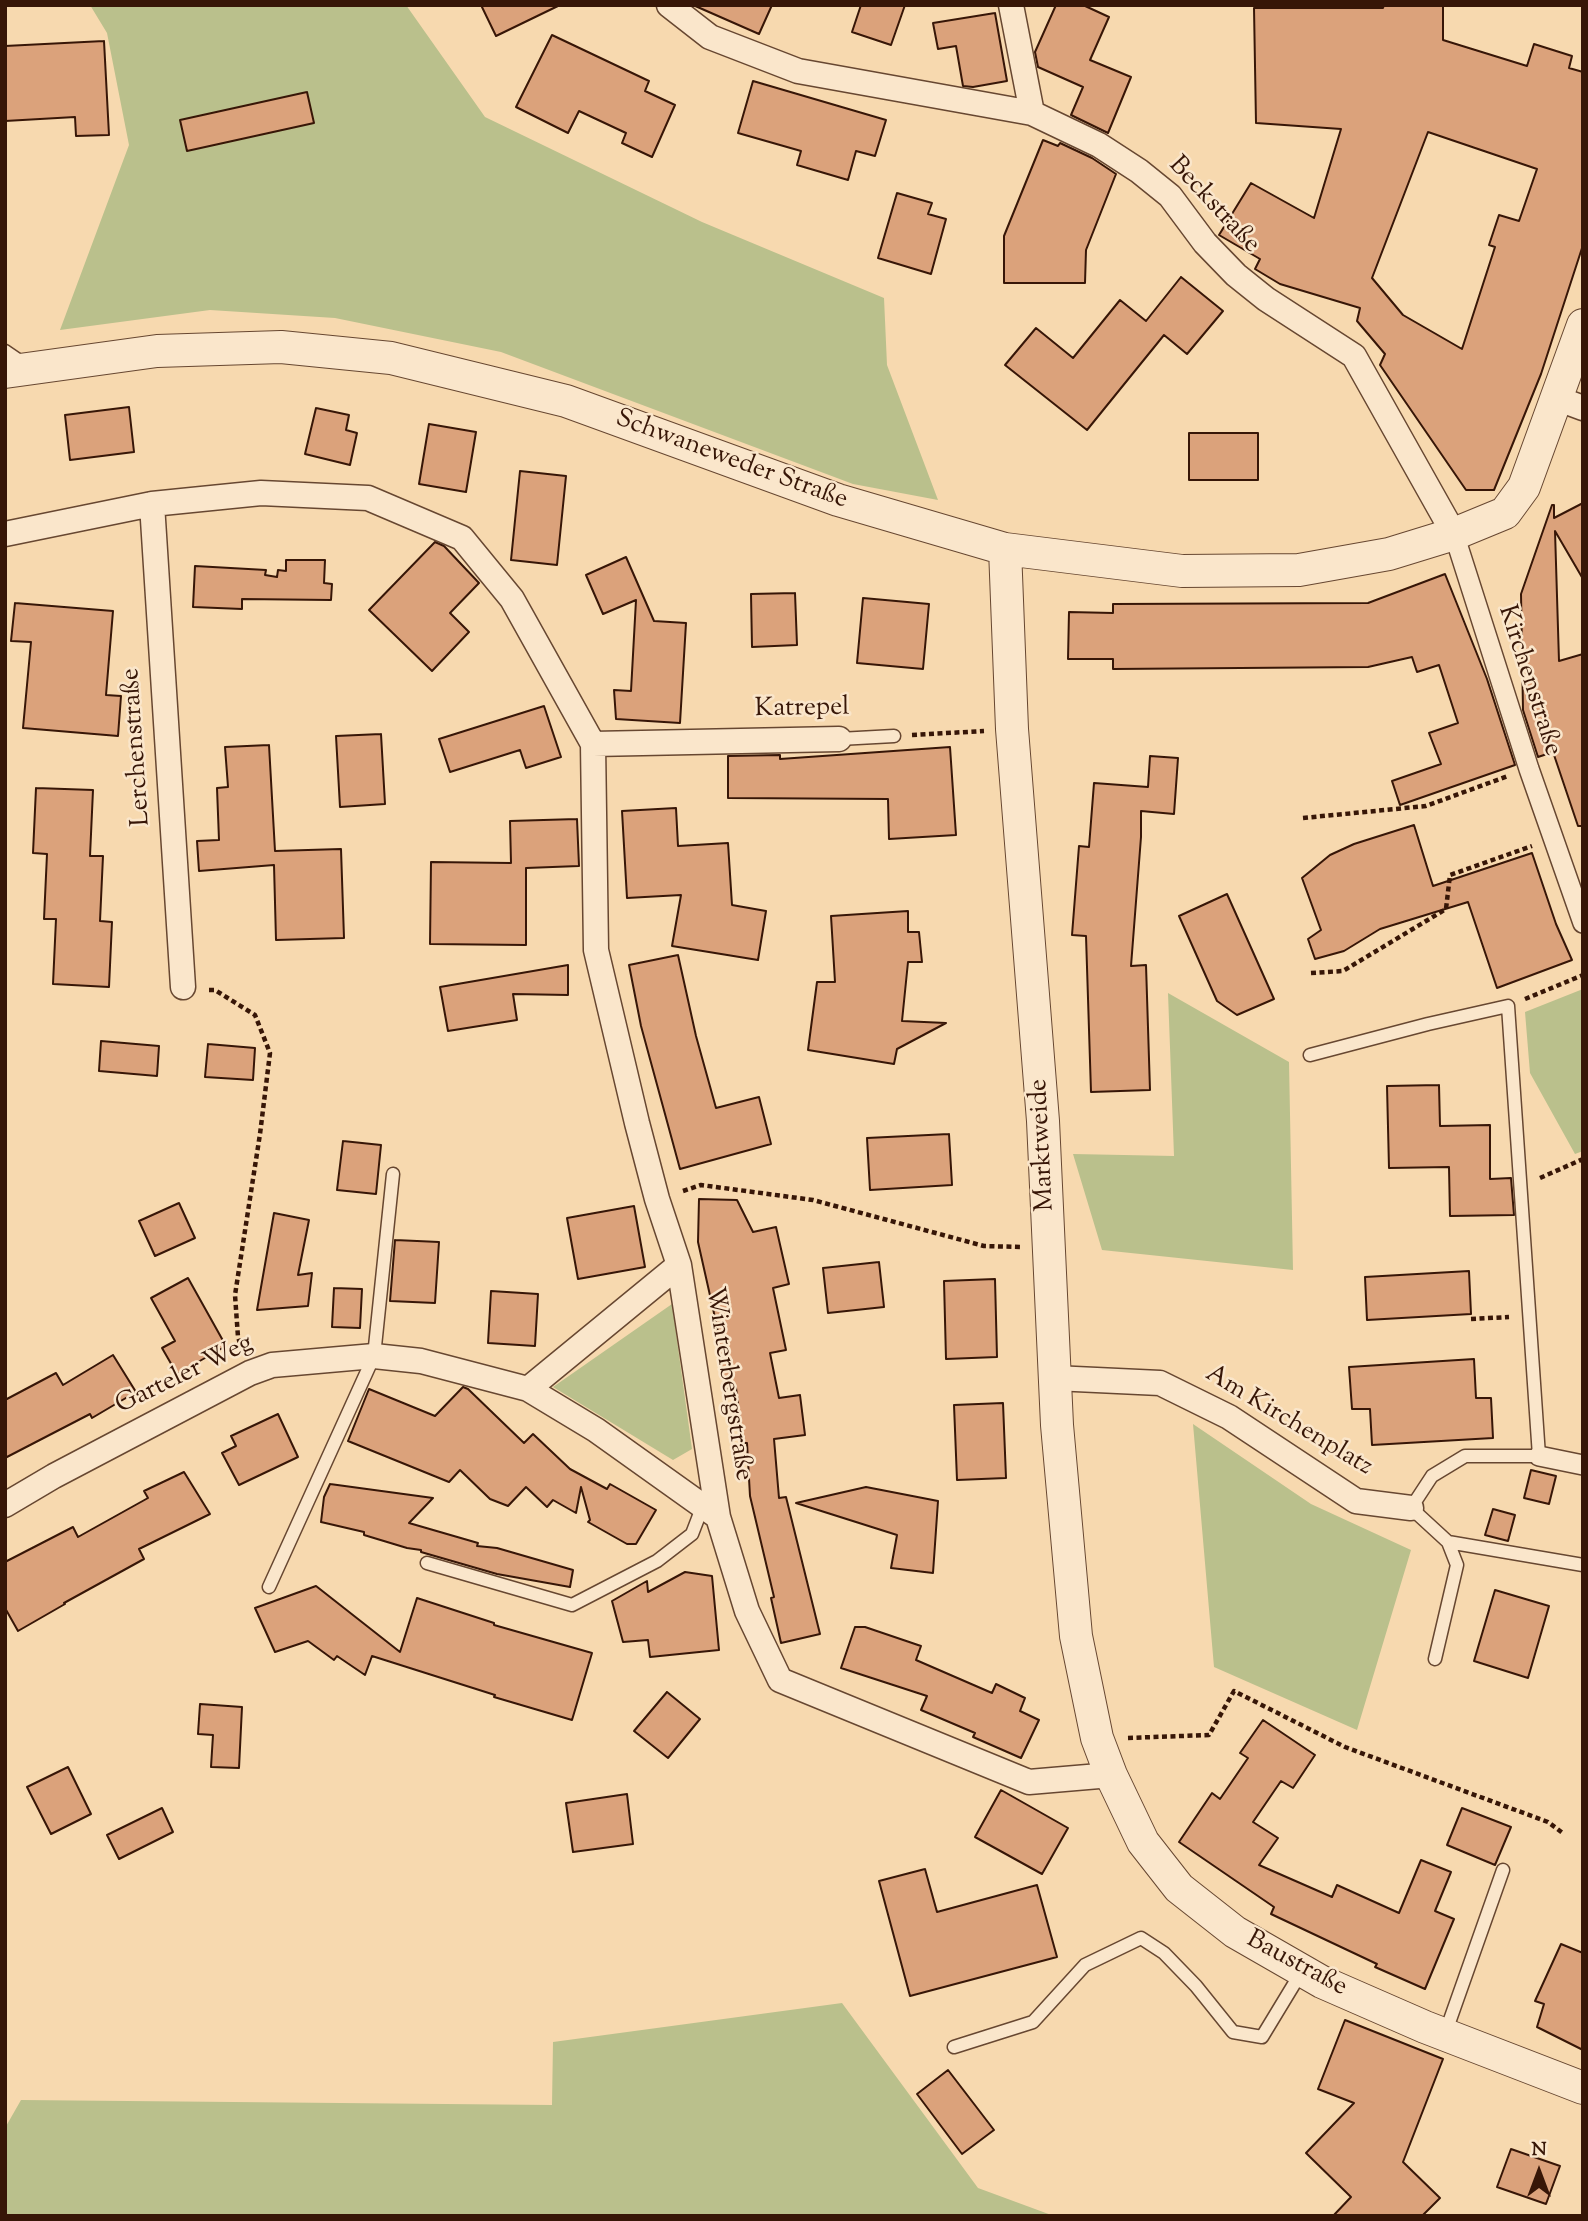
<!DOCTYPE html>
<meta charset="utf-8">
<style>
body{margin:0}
#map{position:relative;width:1588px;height:2221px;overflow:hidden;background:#f7d9af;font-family:"Sorts Mill Goudy",serif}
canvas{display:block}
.frame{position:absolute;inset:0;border:7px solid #371607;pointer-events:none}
.north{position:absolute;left:1504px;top:2137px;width:70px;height:70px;-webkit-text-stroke:5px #fae6cb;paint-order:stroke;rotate:0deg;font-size:19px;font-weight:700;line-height:28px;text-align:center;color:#371607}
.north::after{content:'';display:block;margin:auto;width:24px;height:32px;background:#371607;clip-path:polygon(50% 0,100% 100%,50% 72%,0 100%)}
</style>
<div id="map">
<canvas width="1588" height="2221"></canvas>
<div class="frame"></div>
<div class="north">N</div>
</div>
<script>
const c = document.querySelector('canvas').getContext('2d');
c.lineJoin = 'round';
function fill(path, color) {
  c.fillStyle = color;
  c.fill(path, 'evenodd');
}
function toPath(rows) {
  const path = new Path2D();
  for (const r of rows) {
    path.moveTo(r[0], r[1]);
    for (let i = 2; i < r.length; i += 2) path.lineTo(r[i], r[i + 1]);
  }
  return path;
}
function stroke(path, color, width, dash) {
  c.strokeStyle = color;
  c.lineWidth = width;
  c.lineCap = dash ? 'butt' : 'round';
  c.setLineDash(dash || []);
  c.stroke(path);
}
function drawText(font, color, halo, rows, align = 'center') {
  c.font = font + ' "Sorts Mill Goudy",serif';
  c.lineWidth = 5;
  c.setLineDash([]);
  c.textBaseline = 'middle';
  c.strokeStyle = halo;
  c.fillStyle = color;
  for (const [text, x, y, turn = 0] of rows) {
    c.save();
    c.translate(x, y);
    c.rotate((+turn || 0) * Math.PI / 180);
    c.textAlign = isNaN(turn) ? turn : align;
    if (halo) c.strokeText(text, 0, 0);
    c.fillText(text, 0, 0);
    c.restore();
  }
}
fill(toPath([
 [90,5,406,5,485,117,702,222,884,298,887,365,938,500,853,484,501,352,335,318,210,310,60,330,129,145,107,33],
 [1583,989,1583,1151,1575,1154,1530,1073,1525,1012],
 [1168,993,1289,1062,1293,1270,1102,1250,1073,1154,1174,1156],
 [672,1304,692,1449,673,1460,553,1387],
 [1193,1424,1311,1504,1411,1550,1357,1730,1214,1667],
 [842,2003,978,2188,1054,2216,5,2216,5,2128,21,2100,552,2105,553,2042]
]), '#bac08c');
const building = toPath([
 [481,5,560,5,496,36,481,5],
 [693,5,772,5,759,34,693,5],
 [861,5,905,5,891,45,852,32,861,5],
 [1056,5,1083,5,1109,17,1090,60,1131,77,1108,133,1071,115,1083,87,1038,67,1035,52,1056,5],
 [1384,5,1443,5,1443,40,1527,66,1534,44,1572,56,1569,68,1583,72,1583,245,1541,374,1494,490,1466,490,1380,365,1385,354,1357,321,1360,308,1280,284,1255,269,1260,259,1219,235,1251,183,1314,218,1341,129,1256,123,1254,8,1383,8,1384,5],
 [1428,132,1537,169,1519,221,1499,215,1489,245,1495,247,1462,349,1403,315,1372,278,1428,132],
 [995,13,1007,81,973,87,963,86,956,46,938,49,933,23,995,13],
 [552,35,649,81,645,91,675,105,652,157,622,143,626,133,579,111,568,133,516,107,552,35],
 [104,41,109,135,76,136,75,117,5,121,5,46,104,41],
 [753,81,886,120,875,156,856,151,848,180,797,165,801,151,738,133,753,81],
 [307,92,314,123,187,151,180,120,307,92],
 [1043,140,1058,146,1060,143,1092,158,1116,174,1086,250,1085,283,1004,283,1004,236,1043,140],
 [897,193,932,203,928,214,946,219,931,274,878,258,897,193],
 [1181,277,1223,311,1187,354,1164,335,1087,430,1005,365,1036,328,1073,358,1120,300,1146,321,1181,277],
 [129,407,134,452,70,460,65,415,129,407],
 [316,408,349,415,346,430,357,433,350,465,305,454,316,408],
 [429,424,476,432,466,492,419,484,429,424],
 [1189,433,1258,433,1258,480,1189,480,1189,433],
 [520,471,566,476,557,565,511,560,520,471],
 [1583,503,1583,579,1555,531,1559,661,1583,654,1583,826,1578,826,1553,752,1538,757,1523,710,1521,594,1552,505,1554,505,1554,518,1583,503],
 [435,542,444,546,479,583,450,613,469,632,432,671,369,610,435,542],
 [626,557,654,621,686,623,680,723,616,719,614,690,631,691,636,600,603,614,586,575,626,557],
 [286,560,325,560,324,583,332,584,331,600,242,599,242,609,193,607,195,566,266,570,265,575,277,577,278,570,286,571,286,560],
 [1445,574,1487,679,1515,765,1400,805,1392,781,1441,764,1429,733,1458,723,1439,665,1417,672,1412,657,1368,667,1113,669,1113,659,1068,659,1069,612,1113,613,1113,604,1368,603,1445,574],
 [795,593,797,645,752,647,751,594,795,593],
 [863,598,929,604,923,669,857,663,863,598],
 [15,603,113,611,106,695,121,696,118,736,23,728,31,642,11,641,15,603],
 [544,706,561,757,526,768,520,750,450,772,439,739,544,706],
 [381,734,385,804,340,807,336,736,381,734],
 [269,745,275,851,341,849,344,938,276,940,274,865,199,871,197,841,219,840,217,788,228,787,225,747,269,745],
 [950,747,956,835,889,839,888,799,728,798,728,756,780,755,780,759,950,747],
 [1150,756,1178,758,1174,814,1141,811,1141,837,1131,966,1146,965,1150,1090,1091,1092,1086,936,1072,935,1079,846,1089,847,1094,783,1148,787,1150,756],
 [36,788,93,790,90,856,103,856,100,921,112,922,109,987,53,984,56,919,44,919,47,854,33,853,36,788],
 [676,808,678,846,728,843,732,905,766,911,758,960,672,946,681,895,627,898,622,811,676,808],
 [577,819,579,866,526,868,526,945,430,944,431,862,511,863,510,821,577,819],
 [1414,825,1433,886,1532,853,1556,924,1572,960,1497,988,1468,902,1380,929,1344,951,1315,959,1308,939,1321,930,1302,878,1330,855,1354,844,1414,825],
 [1227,894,1274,999,1237,1015,1217,1001,1179,916,1227,894],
 [908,911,908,932,919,932,922,962,908,962,902,1021,946,1023,897,1049,894,1064,808,1050,817,982,835,982,831,916,908,911],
 [678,955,696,1036,716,1108,759,1097,771,1144,680,1169,641,1026,629,965,678,955],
 [568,965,568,995,513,994,517,1020,448,1031,440,987,568,965],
 [101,1041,159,1046,157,1076,99,1071,101,1041],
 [208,1044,255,1048,253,1080,205,1077,208,1044],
 [1439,1085,1440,1126,1490,1125,1490,1179,1511,1178,1514,1215,1450,1216,1449,1167,1389,1168,1387,1086,1439,1085],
 [949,1134,952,1185,870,1190,867,1138,949,1134],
 [343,1141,381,1145,376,1194,337,1190,343,1141],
 [699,1199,737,1200,753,1232,776,1227,789,1284,773,1288,786,1350,770,1353,779,1398,800,1395,805,1435,774,1439,779,1498,786,1497,820,1634,781,1643,771,1598,774,1597,750,1496,747,1443,743,1443,736,1388,726,1390,714,1332,718,1331,698,1242,699,1199],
 [179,1203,195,1238,155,1256,139,1221,179,1203],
 [634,1206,645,1267,578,1279,567,1218,634,1206],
 [274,1213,309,1220,298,1275,312,1273,308,1306,257,1310,274,1213],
 [395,1240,439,1242,435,1303,390,1301,395,1240],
 [879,1262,884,1307,828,1313,823,1268,879,1262],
 [1469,1271,1471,1314,1367,1320,1365,1277,1469,1271],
 [188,1278,226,1346,177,1374,162,1348,175,1341,151,1298,188,1278],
 [995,1279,997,1357,946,1359,944,1281,995,1279],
 [334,1288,362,1289,360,1328,332,1327,334,1288],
 [491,1291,538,1294,535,1346,488,1343,491,1291],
 [113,1355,136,1392,92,1418,90,1414,5,1458,5,1400,56,1373,63,1385,113,1355],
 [1474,1359,1476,1398,1491,1398,1493,1438,1372,1445,1370,1409,1352,1409,1349,1367,1474,1359],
 [463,1387,468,1389,524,1443,533,1434,570,1469,607,1489,610,1484,656,1510,636,1544,627,1544,588,1522,590,1520,581,1487,576,1513,553,1500,547,1507,526,1487,508,1506,490,1499,460,1470,449,1482,348,1441,369,1389,435,1416,463,1387],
 [1003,1403,1006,1478,957,1480,954,1405,1003,1403],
 [278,1414,298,1457,239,1485,222,1453,236,1446,231,1436,278,1414],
 [1531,1470,1556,1476,1549,1504,1524,1498,1531,1470],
 [184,1472,210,1514,139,1549,144,1559,64,1603,65,1604,18,1631,5,1608,5,1562,73,1527,78,1537,148,1498,144,1491,184,1472],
 [330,1484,433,1498,409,1523,478,1543,477,1546,497,1548,573,1570,570,1587,497,1574,421,1552,421,1550,407,1548,364,1535,364,1532,321,1522,324,1497,330,1484],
 [866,1487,938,1501,933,1573,891,1568,897,1535,796,1503,866,1487],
 [1493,1509,1515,1515,1508,1541,1485,1535,1493,1509],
 [685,1572,712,1576,719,1650,650,1657,648,1640,623,1642,612,1601,647,1581,648,1592,685,1572],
 [316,1586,400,1652,417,1598,494,1623,494,1625,592,1653,572,1720,494,1697,495,1695,372,1656,365,1675,337,1656,334,1660,308,1641,275,1652,255,1608,316,1586],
 [1495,1590,1549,1606,1528,1678,1474,1661,1495,1590],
 [855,1627,865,1627,921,1646,916,1660,992,1693,996,1684,1025,1698,1020,1711,1039,1720,1021,1758,973,1737,975,1733,921,1710,927,1696,841,1668,855,1627],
 [667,1692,700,1719,668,1758,634,1731,667,1692],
 [200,1704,242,1707,239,1768,211,1767,213,1735,198,1734,200,1704],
 [1263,1720,1315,1755,1293,1788,1281,1781,1253,1822,1278,1838,1259,1865,1332,1897,1337,1885,1399,1913,1421,1860,1451,1872,1435,1911,1454,1919,1425,1989,1375,1967,1377,1964,1271,1914,1274,1907,1179,1842,1212,1793,1220,1799,1248,1758,1240,1753,1263,1720],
 [68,1767,91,1814,51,1834,27,1787,68,1767],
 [1001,1790,1068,1828,1042,1874,975,1837,1001,1790],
 [627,1794,633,1844,573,1852,566,1803,627,1794],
 [162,1808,173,1832,119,1859,107,1835,162,1808],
 [1462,1808,1511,1827,1495,1865,1447,1845,1462,1808],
 [925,1869,937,1912,1037,1885,1057,1957,910,1996,879,1881,925,1869],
 [1561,1944,1583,1953,1583,2050,1537,2027,1544,2004,1535,2001,1561,1944],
 [1345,2020,1443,2059,1403,2162,1440,2198,1422,2216,1333,2216,1351,2197,1306,2153,1354,2103,1318,2089,1345,2020],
 [948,2070,994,2130,962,2154,917,2094,948,2070],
 [1511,2149,1560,2166,1546,2204,1497,2187,1511,2149]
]);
fill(building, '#dba27b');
stroke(building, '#371607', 2);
const service = toPath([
 [5,351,24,364],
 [839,739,894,736],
 [1310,1055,1428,1024,1508,1006,1539,1456,1465,1456,1432,1476,1411,1508,1448,1542,1457,1565,1435,1659],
 [1448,1542,1583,1565],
 [427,1563,572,1605,657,1561,692,1534,702,1508],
 [269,1587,374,1356,393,1174],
 [1445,2034,1503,1870],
 [954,2047,1033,2022,1085,1965,1141,1938,1164,1953,1196,1986,1233,2032,1262,2037,1302,1971]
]);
const pedestrian = toPath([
 [1454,534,1529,769,1583,923],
 [1539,1456,1583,1465]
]);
const minor = toPath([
 [669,5,710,37,798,71,1032,113,1099,145,1139,171,1170,196,1205,243,1236,275,1266,299,1354,356,1454,534],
 [1011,5,1032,113],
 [1556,398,1583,408],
 [152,504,183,987],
 [5,534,152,504,261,493,368,498,462,538,512,599,593,744,596,950,637,1123,657,1199,679,1265,718,1517,747,1611,780,1680,1029,1782,1111,1775],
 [593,744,839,739],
 [1054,1378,1160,1383,1229,1417,1356,1501,1411,1508],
 [528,1389,679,1265],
 [5,1505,54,1476,250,1373,272,1365,374,1356,421,1361,528,1389,596,1430,718,1517]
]);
const tertiary = toPath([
 [5,372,157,351,281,347,391,358,566,401,838,500,1005,549,1182,571,1299,570,1389,554,1454,534,1505,513,1524,487,1583,325],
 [1005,549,1012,729,1043,1121,1057,1425,1076,1636,1097,1738,1111,1775,1143,1842,1179,1888,1235,1932,1322,1982,1425,2027,1583,2088]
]);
stroke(service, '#674731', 15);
stroke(pedestrian, '#674731', 22);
stroke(minor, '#674731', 27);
stroke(tertiary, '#674731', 34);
stroke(toPath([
 [912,735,984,731],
 [1303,818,1426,806,1508,776],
 [1311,973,1343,971,1446,909,1450,875,1532,846],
 [209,990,215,990,255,1015,270,1053,260,1134,235,1295,238,1337,242,1349],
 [1525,999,1583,975],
 [1540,1178,1583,1159],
 [683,1191,701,1185,813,1200,984,1246,1020,1247],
 [1471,1319,1509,1317],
 [1128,1738,1209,1735,1234,1691,1345,1747,1548,1822,1564,1834]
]), '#371607', 4.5, [5, 3.5]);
stroke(service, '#fae6cb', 12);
stroke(pedestrian, '#fae6cb', 19);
stroke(minor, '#fae6cb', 24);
stroke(tertiary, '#fae6cb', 32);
drawText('26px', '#371607', '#fae6cb', [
 ["Beckstraße",1213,206,47],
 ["Schwaneweder Straße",731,461,20],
 ["Kirchenstraße",1528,681,72],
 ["Katrepel",802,710,-1],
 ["Lerchenstraße",138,747,-94],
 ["Marktweide",1044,1145,-93],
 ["Garteler Weg",185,1376,-26],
 ["Winterbergstraße",727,1384,81],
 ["Am Kirchenplatz",1288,1422,31],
 ["Baustraße",1296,1965,28]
]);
</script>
